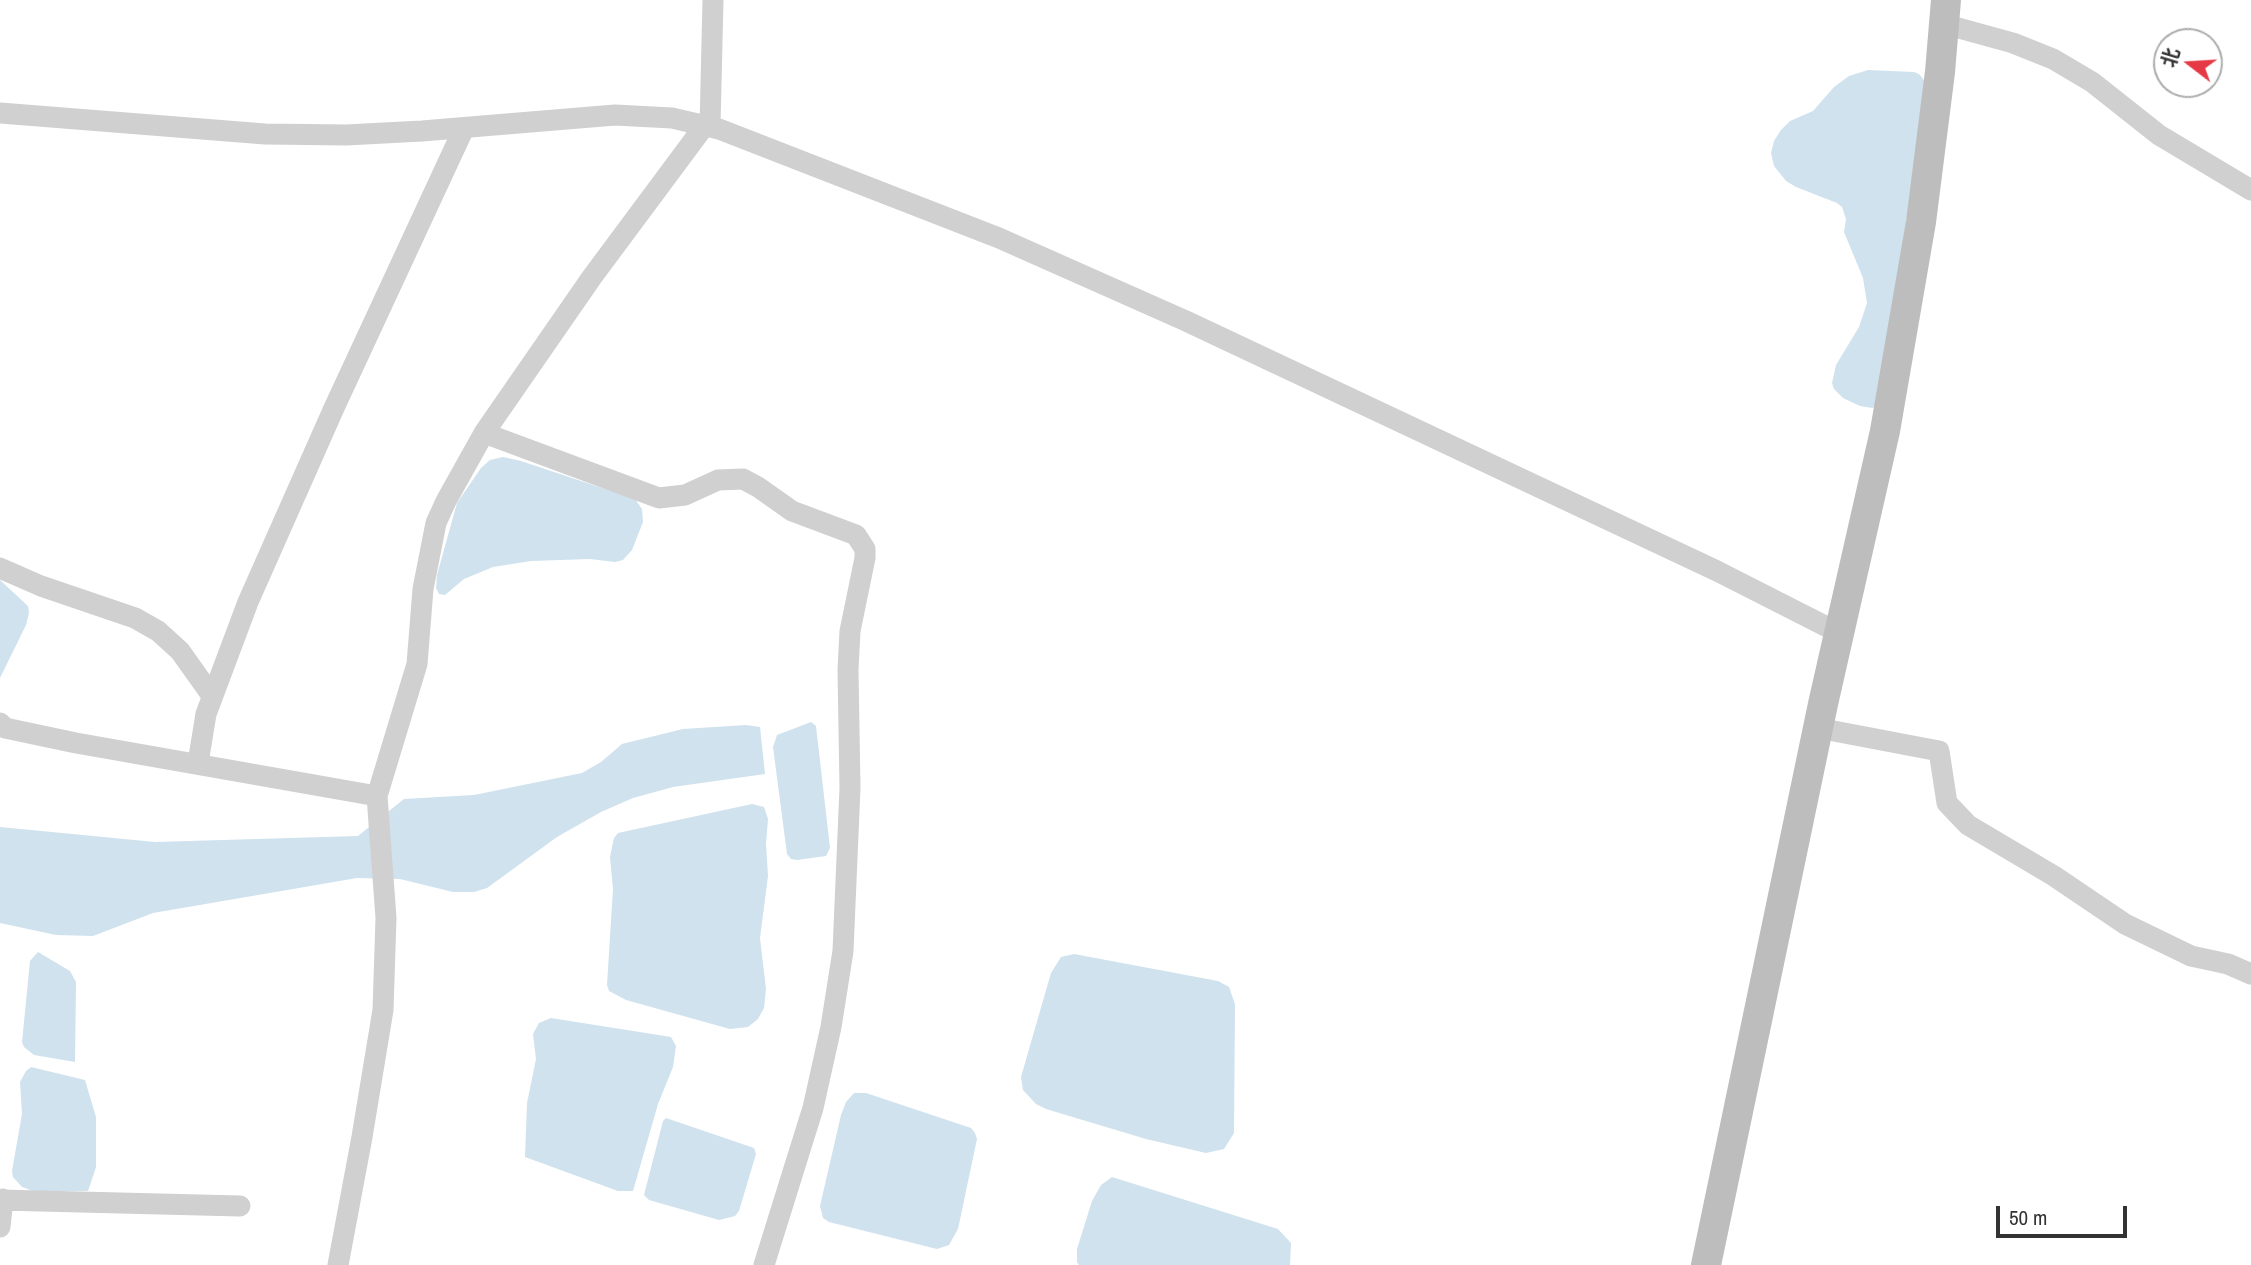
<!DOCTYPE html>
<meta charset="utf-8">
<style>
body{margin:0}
#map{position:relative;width:2251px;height:1265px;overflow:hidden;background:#fff;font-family:"Archivo Narrow","Noto Sans SC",sans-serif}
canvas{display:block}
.north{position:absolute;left:2153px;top:28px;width:70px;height:70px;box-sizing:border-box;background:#fff;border:2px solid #adadad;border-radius:50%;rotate:287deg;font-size:19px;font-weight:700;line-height:28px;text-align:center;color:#333}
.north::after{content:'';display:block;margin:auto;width:24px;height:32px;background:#e63946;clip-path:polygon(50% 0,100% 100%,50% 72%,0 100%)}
.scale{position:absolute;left:1996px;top:1206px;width:131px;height:32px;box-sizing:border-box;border:4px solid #333;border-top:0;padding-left:9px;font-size:21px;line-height:24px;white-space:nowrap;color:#333;-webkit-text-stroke:5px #fff;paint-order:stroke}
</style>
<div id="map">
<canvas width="2251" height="1265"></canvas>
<div class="north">北</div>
<div class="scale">50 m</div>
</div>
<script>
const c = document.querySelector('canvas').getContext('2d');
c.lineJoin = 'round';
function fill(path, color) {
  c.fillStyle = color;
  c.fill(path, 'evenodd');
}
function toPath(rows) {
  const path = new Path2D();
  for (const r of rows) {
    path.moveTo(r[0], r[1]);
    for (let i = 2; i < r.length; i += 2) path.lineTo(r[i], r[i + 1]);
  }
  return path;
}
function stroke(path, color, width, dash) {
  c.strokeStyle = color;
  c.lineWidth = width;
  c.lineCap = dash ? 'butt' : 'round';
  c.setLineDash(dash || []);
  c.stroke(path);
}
fill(toPath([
 [1868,70,1914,72,1919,74,1927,84,1878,406,1872,408,1860,406,1843,398,1834,389,1832,383,1836,365,1859,327,1867,303,1863,278,1844,232,1846,219,1842,207,1837,203,1796,187,1786,181,1774,166,1771,153,1774,141,1781,130,1790,121,1813,111,1834,87,1849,76],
 [503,457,521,461,635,499,642,509,643,522,632,550,623,560,615,562,590,559,531,561,493,567,464,579,445,595,439,594,436,588,437,575,457,503,481,468,490,460],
 [0,580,28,606,29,613,26,625,0,678],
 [811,722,816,726,830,848,826,856,797,860,791,859,787,854,773,747,777,735],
 [746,725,760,727,765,774,673,787,633,798,601,812,557,837,487,888,474,892,453,892,400,879,357,878,153,913,93,936,56,935,0,923,0,827,155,842,358,836,404,799,474,795,582,773,601,762,622,744,683,729],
 [752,804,764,807,768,819,766,844,768,876,760,938,766,989,764,1008,758,1019,748,1027,730,1029,626,1000,609,991,607,985,613,889,610,857,614,838,618,833],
 [38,952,70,971,76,982,75,1062,34,1055,24,1047,22,1042,30,961],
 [1074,954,1218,981,1229,987,1235,1004,1234,1133,1224,1149,1206,1153,1146,1139,1046,1109,1036,1104,1023,1090,1021,1077,1051,973,1061,957],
 [551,1018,671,1037,676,1046,673,1067,658,1104,633,1191,618,1191,525,1157,527,1103,536,1059,533,1034,539,1023],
 [31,1067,85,1080,96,1117,96,1167,88,1191,33,1191,22,1187,13,1177,12,1171,22,1114,20,1082,26,1071],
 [854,1093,866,1093,971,1128,975,1133,977,1139,958,1229,949,1245,937,1249,829,1222,823,1218,820,1206,841,1115,846,1102],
 [666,1118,754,1148,756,1154,739,1211,735,1216,719,1220,649,1200,644,1195,663,1121],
 [1112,1177,1278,1229,1291,1243,1290,1265,1079,1265,1077,1262,1077,1249,1092,1201,1101,1185]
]), '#cfe2ee');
stroke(toPath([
 [1944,24,2013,43,2053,59,2092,82,2159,135,2251,190],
 [0,113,265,134,346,135,422,131,615,115,672,118,719,129,999,238,1186,321,1717,571,1839,633],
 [710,126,713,0],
 [484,433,659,498,685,495,718,480,743,479,758,487,792,511,856,535,865,549,865,558,850,631,848,670,850,788,843,951,831,1027,813,1108,764,1265],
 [0,568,41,586,135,618,158,631,180,651,212,696],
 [0,723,5,728,76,743,377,796],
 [1818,728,1939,751,1947,803,1968,825,2054,876,2125,924,2191,956,2228,964,2251,974],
 [198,763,206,714,248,602,334,408,464,128],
 [0,1200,240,1206],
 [0,1227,3,1199],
 [338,1265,362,1137,383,1010,386,918,377,796,417,664,423,589,436,523,446,501,484,433,592,277,705,125]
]), '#d0d0d0', 21);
stroke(toPath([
 [1706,1265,1823,704,1885,431,1921,222,1940,72,1946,0]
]), '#bdbdbd', 30);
</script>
